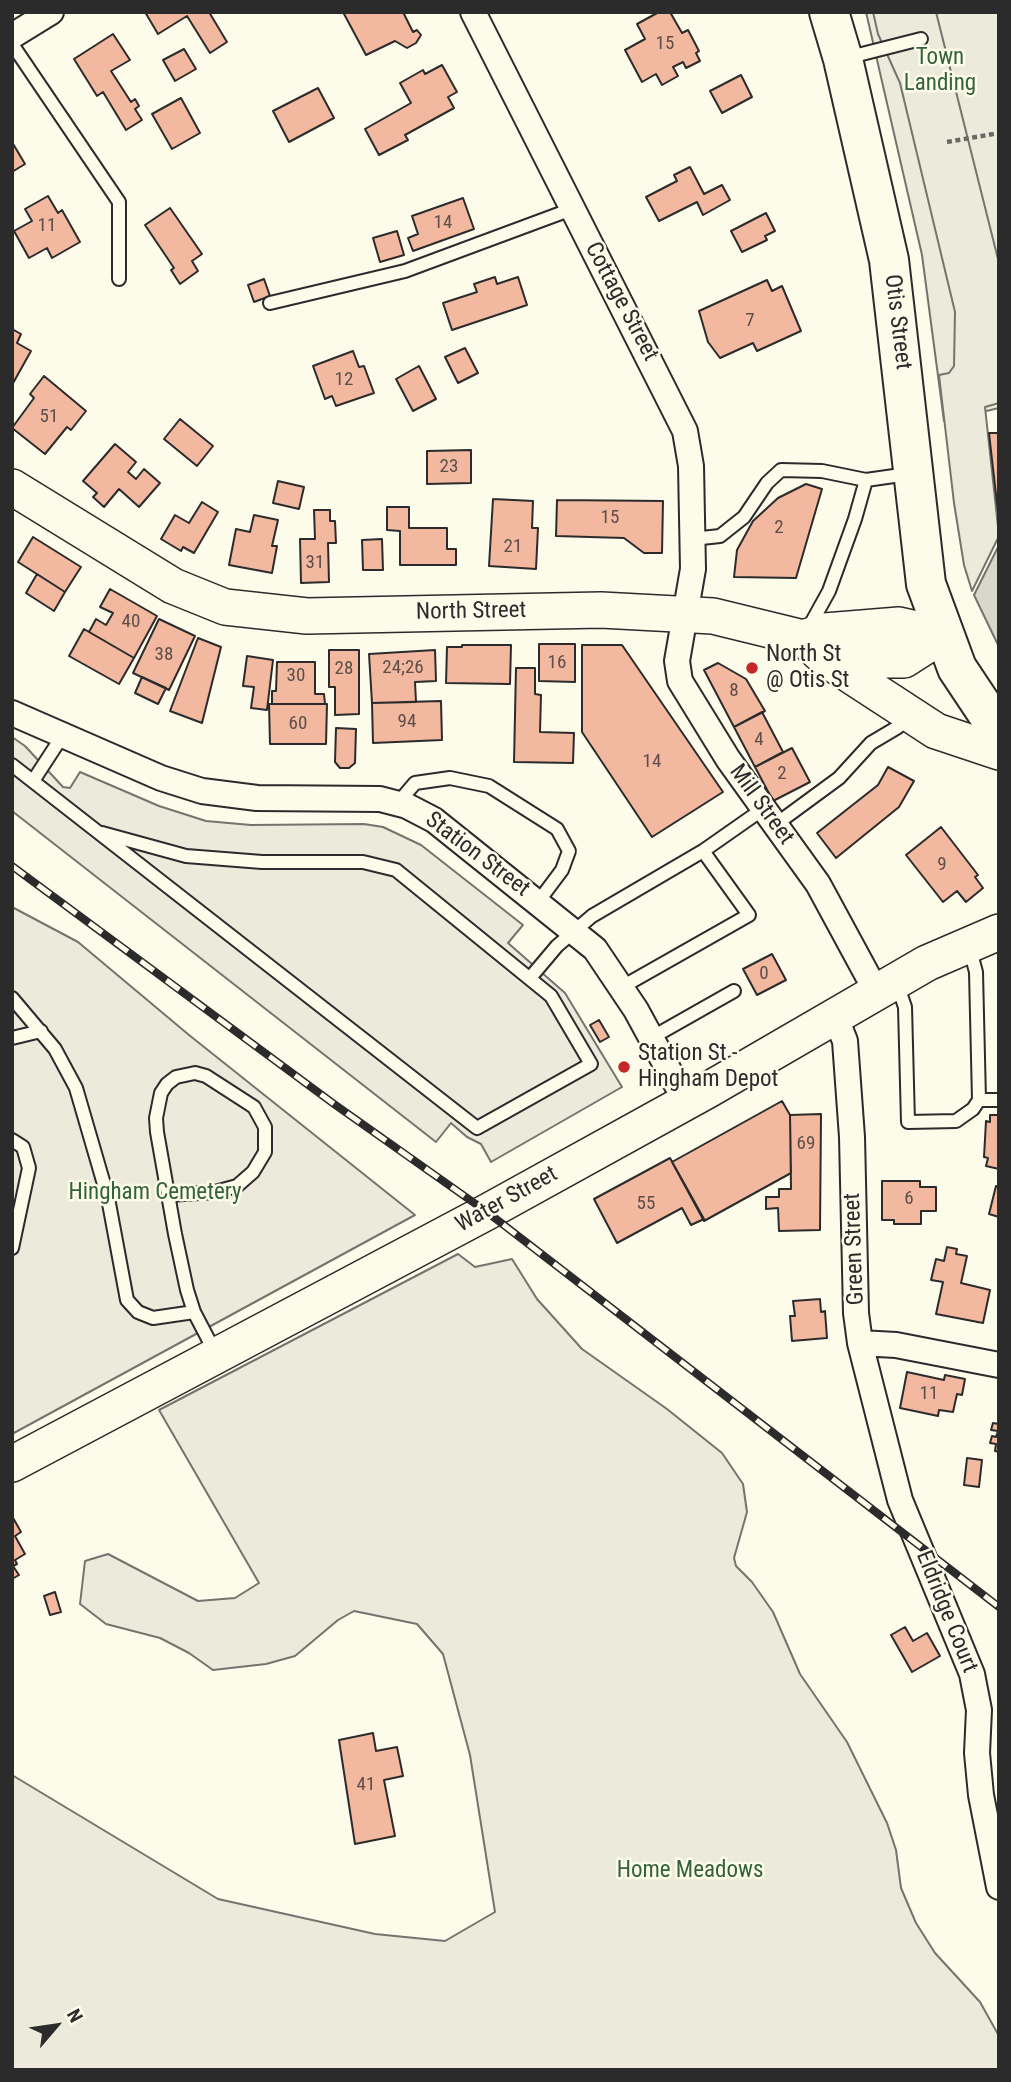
<!DOCTYPE html>
<style>
body{margin:0}
#map{position:relative;width:1011px;height:2082px;overflow:hidden;background:#fdfbea;font-family:"Roboto Condensed",sans-serif}
canvas{display:block}
.frame{position:absolute;inset:0;border:14px solid #2b2b2b;pointer-events:none}
.north{position:absolute;left:21px;top:1991px;width:70px;height:70px;-webkit-text-stroke:5px #fdfbea;paint-order:stroke;rotate:61deg;font-size:19px;font-weight:700;line-height:28px;text-align:center;color:#2b2b2b}
.north::after{content:'';display:block;margin:auto;width:24px;height:32px;background:#2b2b2b;clip-path:polygon(50% 0,100% 100%,50% 72%,0 100%)}
</style>
<div id="map">
<canvas width="1011" height="2082"></canvas>
<div class="frame"></div>
<div class="north">N</div>
</div>
<script>
const c = document.querySelector('canvas').getContext('2d');
c.lineJoin = 'round';
function fill(path, color) {
  c.fillStyle = color;
  c.fill(path, 'evenodd');
}
function toPath(rows) {
  const path = new Path2D();
  for (const r of rows) {
    path.moveTo(r[0], r[1]);
    for (let i = 2; i < r.length; i += 2) path.lineTo(r[i], r[i + 1]);
  }
  return path;
}
function stroke(path, color, width, dash) {
  c.strokeStyle = color;
  c.lineWidth = width;
  c.lineCap = dash ? 'butt' : 'round';
  c.setLineDash(dash || []);
  c.stroke(path);
}
function drawText(font, color, halo, rows, align = 'center') {
  c.font = font + ' "Roboto Condensed",sans-serif';
  c.lineWidth = 5;
  c.setLineDash([]);
  c.textBaseline = 'middle';
  c.strokeStyle = halo;
  c.fillStyle = color;
  for (const [text, x, y, turn = 0] of rows) {
    c.save();
    c.translate(x, y);
    c.rotate((+turn || 0) * Math.PI / 180);
    c.textAlign = isNaN(turn) ? turn : align;
    if (halo) c.strokeText(text, 0, 0);
    c.fillText(text, 0, 0);
    c.restore();
  }
}
const green = toPath([
 [866,12,999,12,999,408,944,421,922,255,866,12],
 [12,907,78,942,189,1035,415,1215,12,1434,12,907],
 [458,1254,475,1267,512,1259,537,1299,582,1349,667,1409,722,1453,743,1484,747,1512,734,1558,736,1566,752,1582,773,1612,800,1674,847,1742,887,1823,896,1850,901,1888,916,1923,935,1953,980,2002,999,2036,999,2070,12,2070,12,1775,218,1899,375,1934,445,1941,495,1912,470,1755,443,1654,417,1624,354,1611,338,1620,295,1656,266,1664,213,1670,189,1653,160,1638,106,1624,80,1604,85,1561,108,1554,198,1601,235,1598,259,1583,159,1410,458,1254]
]);
fill(green, '#ecebdb');
stroke(green, '#74746e', 2);
const parking = toPath([
 [873,12,936,12,999,263,999,403,985,407,999,536,972,591,964,565,954,503,939,375,949,373,954,366,955,312,900,83,878,34,873,12],
 [12,737,25,746,63,787,70,788,80,772,159,806,206,821,251,825,364,824,383,827,421,845,523,925,508,943,565,993,622,1087,491,1162,481,1144,467,1137,451,1123,436,1142,12,811,12,737]
]);
fill(parking, '#eceadb');
stroke(parking, '#74746e', 2);
const water = toPath([
 [999,545,999,647,974,595,999,545]
]);
fill(water, '#d8d7c9');
stroke(water, '#74746e', 2);
const building = toPath([
 [145,12,209,12,227,42,210,53,187,16,158,34,145,12],
 [343,12,403,12,413,32,417,30,421,35,416,43,407,48,395,41,366,55,343,12],
 [659,12,670,12,682,33,688,30,699,51,696,53,700,61,686,68,683,62,673,67,678,76,662,85,656,74,642,82,625,50,645,39,637,24,659,12],
 [113,34,130,60,111,71,131,102,135,99,139,106,135,109,142,120,126,130,103,92,97,96,74,59,113,34],
 [184,49,196,69,175,81,163,60,184,49],
 [442,65,457,92,448,97,454,108,405,135,408,140,379,155,365,129,411,103,400,83,423,70,425,74,442,65],
 [741,75,752,97,722,113,710,91,741,75],
 [318,88,334,118,289,142,273,111,318,88],
 [181,98,200,133,172,149,152,114,181,98],
 [12,142,25,164,12,172,12,142],
 [690,167,704,194,722,185,730,200,703,215,697,202,659,221,646,197,677,181,674,175,690,167],
 [48,196,58,213,62,210,80,242,52,258,47,248,29,258,14,231,32,221,25,209,48,196],
 [463,198,474,229,413,251,408,238,418,234,412,216,463,198],
 [170,208,202,254,192,261,198,271,180,284,171,270,174,268,145,225,170,208],
 [766,213,775,231,765,236,767,240,742,252,731,231,766,213],
 [397,231,404,255,380,262,373,238,397,231],
 [495,277,497,284,518,277,527,305,452,330,443,303,477,292,474,284,495,277],
 [264,279,270,296,254,302,248,285,264,279],
 [767,280,772,291,782,286,801,331,757,351,753,343,720,358,708,342,699,311,767,280],
 [12,329,21,334,17,343,31,351,12,385,12,329],
 [465,348,478,373,458,383,445,357,465,348],
 [353,351,359,367,364,366,374,393,336,406,332,396,325,399,313,366,353,351],
 [419,366,436,399,413,411,396,379,419,366],
 [44,376,86,411,71,430,67,427,45,454,12,428,34,398,30,394,44,376],
 [180,419,213,446,197,466,164,439,180,419],
 [989,433,999,433,999,521,989,433],
 [115,444,136,462,128,472,136,479,144,469,160,483,139,507,119,489,104,507,93,497,97,493,83,481,115,444],
 [471,450,471,483,427,484,427,451,471,450],
 [278,481,304,487,299,509,273,503,278,481],
 [806,484,822,489,796,578,734,577,737,550,753,521,778,498,806,484],
 [493,499,533,501,532,528,538,528,536,569,489,566,493,499],
 [557,500,663,501,662,553,644,553,624,538,556,536,557,500],
 [202,502,218,512,194,553,183,547,181,551,161,539,175,515,189,523,202,502],
 [387,507,409,507,409,528,447,528,447,549,456,549,456,565,400,565,400,531,387,530,387,507],
 [314,510,330,510,330,521,335,521,336,543,328,543,329,582,301,583,300,539,315,539,314,510],
 [254,515,278,520,272,546,277,546,272,573,229,565,236,529,250,532,254,515],
 [33,537,81,567,65,592,18,562,33,537],
 [382,539,383,570,363,570,362,540,382,539],
 [37,574,65,592,54,611,26,593,37,574],
 [110,589,157,616,134,658,89,632,96,619,106,625,113,613,100,607,110,589],
 [159,619,195,636,169,690,133,673,159,619],
 [84,629,134,658,119,684,69,656,84,629],
 [198,638,221,647,202,723,170,711,198,638],
 [539,644,575,644,575,682,539,681,539,644],
 [462,645,511,645,510,684,446,683,447,647,462,647,462,645],
 [582,645,622,645,723,792,652,837,582,732,582,645],
 [329,650,359,650,359,714,335,715,335,687,329,687,329,650],
 [435,650,436,681,415,682,416,702,372,703,369,654,435,650],
 [247,656,273,660,267,710,251,708,254,687,243,686,247,656],
 [277,662,315,662,315,694,324,694,325,704,272,704,272,691,276,691,277,662],
 [718,663,746,679,765,711,734,727,704,670,718,663],
 [516,668,535,668,535,694,541,695,540,732,574,733,573,763,514,762,516,668],
 [142,677,166,688,158,704,135,693,142,677],
 [441,701,442,740,373,743,372,703,441,701],
 [269,704,327,704,326,744,270,744,269,704],
 [762,712,783,752,755,767,734,727,762,712],
 [336,728,356,729,355,763,349,768,340,768,335,762,336,728],
 [792,748,810,782,773,801,755,767,792,748],
 [888,767,914,781,899,807,836,858,817,833,878,785,888,767],
 [941,827,978,875,975,877,983,888,966,902,957,891,943,902,906,855,941,827],
 [772,954,786,980,757,995,743,969,772,954],
 [599,1020,609,1037,600,1042,590,1025,599,1020],
 [782,1101,790,1115,791,1173,704,1221,672,1162,782,1101],
 [999,1111,999,1169,986,1166,988,1158,984,1157,986,1121,990,1122,990,1115,998,1115,999,1111],
 [821,1114,820,1230,779,1231,778,1208,766,1209,766,1197,779,1197,779,1189,791,1189,790,1115,821,1114],
 [670,1158,704,1219,691,1225,682,1208,617,1243,594,1199,670,1158],
 [882,1181,920,1181,920,1187,936,1187,936,1211,921,1211,921,1224,894,1224,894,1220,882,1220,882,1181],
 [996,1186,999,1187,999,1217,989,1214,996,1186],
 [947,1247,957,1249,956,1254,967,1256,961,1283,990,1290,983,1323,936,1314,943,1282,931,1280,936,1259,944,1261,947,1247],
 [820,1299,821,1312,825,1311,827,1338,792,1341,790,1316,795,1316,793,1301,820,1299],
 [907,1372,944,1380,945,1375,965,1379,962,1395,957,1394,953,1412,939,1410,938,1416,900,1408,907,1372],
 [993,1423,999,1424,999,1452,995,1451,996,1444,990,1443,992,1436,996,1437,998,1431,991,1430,993,1423],
 [967,1458,982,1460,979,1487,964,1485,967,1458],
 [12,1516,21,1532,15,1536,25,1554,15,1560,17,1564,13,1566,19,1575,12,1579,12,1516],
 [55,1592,61,1612,50,1615,44,1596,55,1592],
 [905,1627,913,1641,927,1633,940,1656,912,1672,891,1635,905,1627],
 [373,1733,376,1751,397,1747,403,1776,384,1780,395,1836,355,1844,339,1740,373,1733]
]);
fill(building, '#f2b8a0');
stroke(building, '#2b2b2b', 2);
const lane = toPath([
 [12,44,119,202,119,279],
 [846,58,921,39],
 [270,303,405,271,572,209],
 [692,539,720,536,744,517,767,483,781,470,822,471,866,480,908,474],
 [808,629,829,591,855,519,866,480],
 [12,765,477,1128,591,1064,551,996,396,870,363,862,262,862,186,856,102,833],
 [33,781,63,735],
 [398,803,415,783,450,778,489,786,557,829,569,851,562,870,538,902],
 [775,825,839,778,871,743,898,727,907,713],
 [530,978,557,946,592,916,703,851,763,809],
 [897,984,905,1007,908,1122,956,1121,973,1109,979,1100,976,972,969,946],
 [622,987,749,915,703,851],
 [12,998,55,1049,76,1088,108,1198,127,1300,138,1312,153,1318,194,1312],
 [12,1038,41,1031],
 [651,1038,734,991],
 [979,1100,999,1100],
 [12,1140,23,1147,29,1168,12,1248],
 [169,1195,215,1192,237,1186,253,1172,265,1152,265,1127,254,1107,206,1076,195,1073,176,1077,167,1084,161,1093,156,1118,157,1132,175,1234,187,1290,194,1312,216,1354]
]);
const street = toPath([
 [473,12,685,431,691,466,693,569,677,661,680,681,728,759,818,884,876,991],
 [12,36,51,12],
 [12,713,161,778,202,791,257,798,380,799,407,806,434,820,595,949,636,1010,686,1102],
 [835,1016,845,1041,852,1137,856,1313,860,1343,900,1500,972,1674,979,1710,977,1753,981,1795,999,1887],
 [860,1343,896,1345,999,1365]
]);
const secondary = toPath([
 [12,487,173,586,225,607,307,616,601,610,713,616,803,638,827,660,936,731,999,752],
 [803,638,825,631,899,625,943,635],
 [830,660,904,660,943,635],
 [12,1464,487,1212,708,1090,927,963,999,932]
]);
const primary = toPath([
 [829,12,843,59,889,260,926,584,957,668,999,731]
]);
stroke(lane, '#2b2b2b', 16);
stroke(street, '#2b2b2b', 28);
stroke(secondary, '#2b2b2b', 38);
stroke(primary, '#2b2b2b', 42);
stroke(toPath([
 [947,142,999,133]
]), '#6a6964', 4.5, [5, 3.5]);
stroke(lane, '#fdfbea', 12);
stroke(street, '#fdfbea', 24);
stroke(secondary, '#fdfbea', 35);
stroke(primary, '#fdfbea', 38);
const rail = toPath([
 [12,866,334,1104,487,1212,999,1607]
]);
stroke(rail, '#2b2b2b', 8);
stroke(rail, '#fdfbea', 5, [16]);
for (const [x, y, r, color] of [
 [752,668,7,"#c62828"],
 [624,1067,7,"#c62828"]
]) {
  const dot = new Path2D();
  dot.arc(x, y, r, 0, 2 * Math.PI);
  c.fillStyle = color;
  c.fill(dot);
  stroke(dot, '#fdfbea', 2.5);
}
drawText('19px', '#5d4e48', null, [
 ["15",665,44],
 ["14",443,223],
 ["11",47,226],
 ["7",750,321],
 ["12",344,380],
 ["51",49,417],
 ["23",449,467],
 ["15",610,518],
 ["2",779,528],
 ["21",513,547],
 ["31",315,563],
 ["40",131,622],
 ["38",164,655],
 ["16",557,663],
 ["24;26",403,668],
 ["28",344,669],
 ["30",296,676],
 ["8",734,691],
 ["94",407,722],
 ["60",298,724],
 ["4",759,740],
 ["14",652,762],
 ["2",782,774],
 ["9",942,865],
 ["0",764,974],
 ["69",806,1144],
 ["6",909,1199],
 ["55",646,1204],
 ["11",929,1394],
 ["41",366,1785]
]);
drawText('23px', '#34623c', '#fdfbea', [
 ["Town",940,58],
 ["Landing",940,84],
 ["Hingham Cemetery",155,1193],
 ["Home Meadows",690,1871]
]);
drawText('23px', '#2b2b2b', '#fdfbea', [
 ["Cottage Street",621,302,62],
 ["Otis Street",897,322,83],
 ["North Street",471,612,-1],
 ["Mill Street",761,805,54],
 ["Station Street",477,855,37],
 ["Water Street",507,1200,-29],
 ["Green Street",855,1249,-92],
 ["Eldridge Court",946,1612,68]
]);
drawText('23px', '#2b2b2b', '#fdfbea', [
 ["North St",766,655],
 ["@ Otis St",766,681],
 ["Station St -",638,1054],
 ["Hingham Depot",638,1080]
], 'left');
</script>
